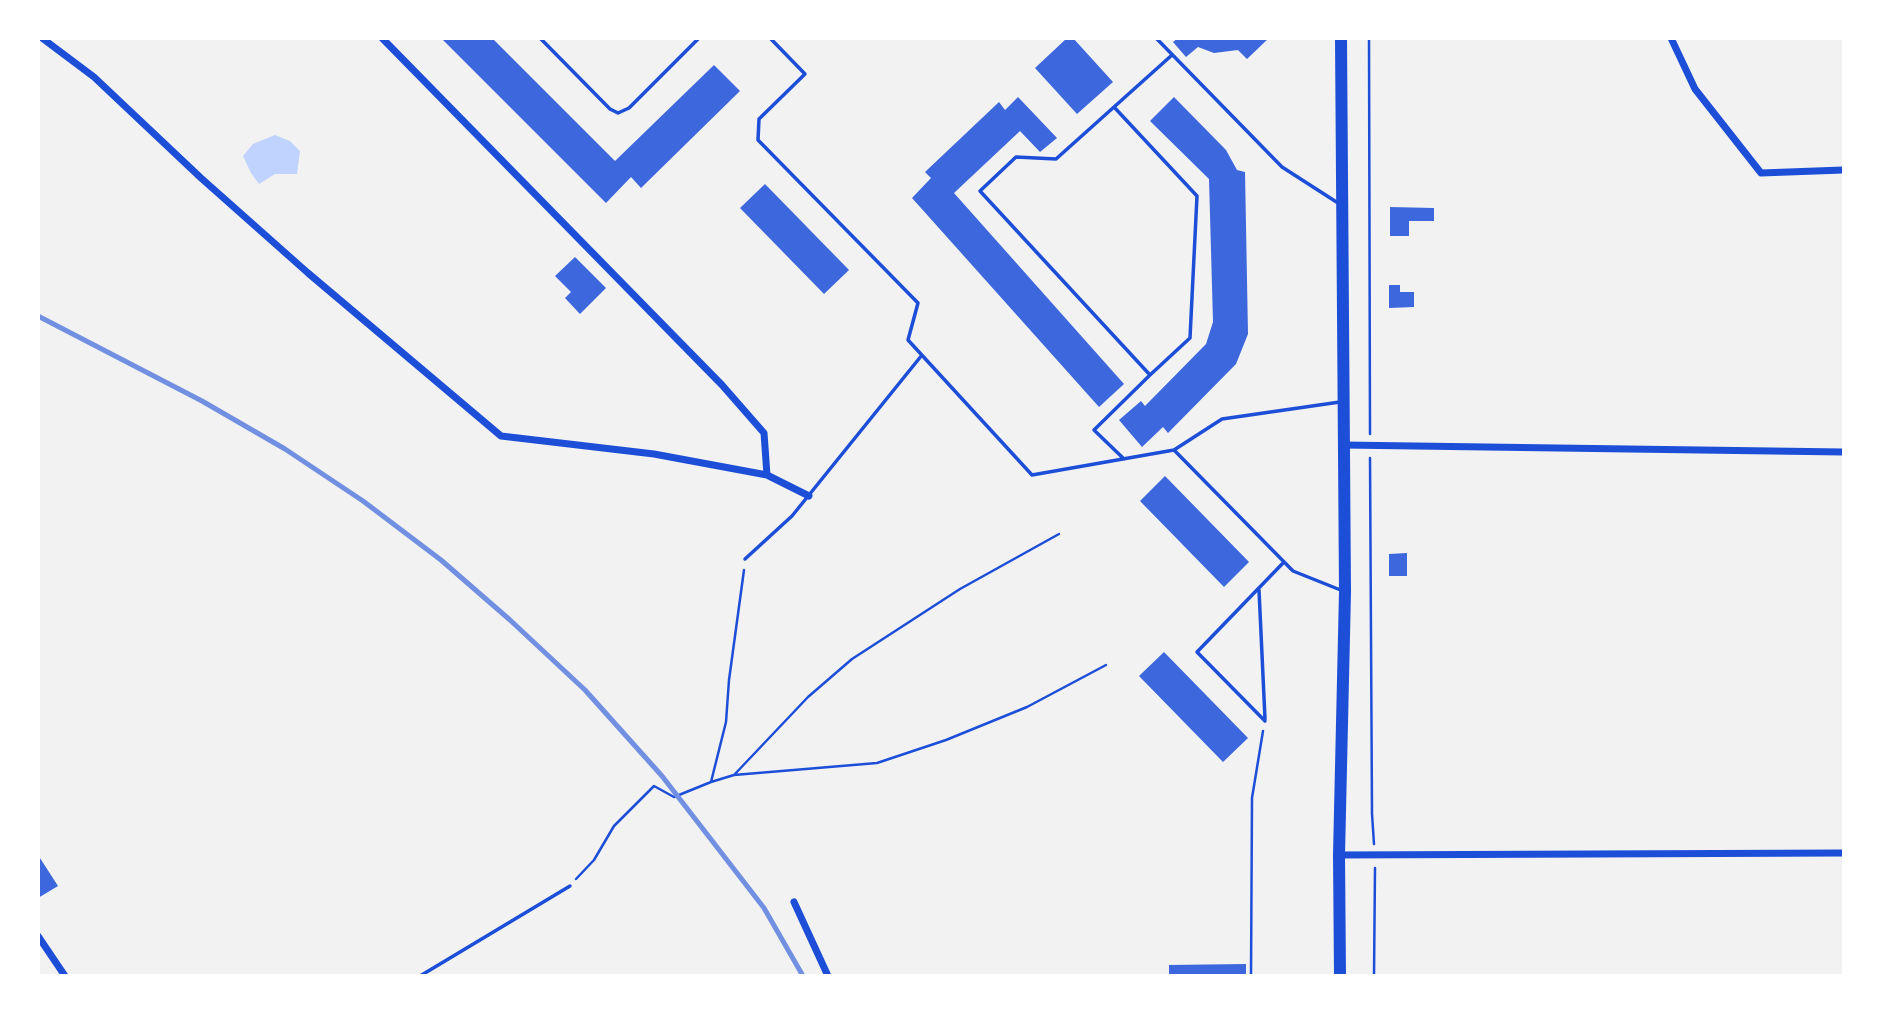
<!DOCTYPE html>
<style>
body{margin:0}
#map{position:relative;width:1882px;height:1014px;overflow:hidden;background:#f2f2f2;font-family:Mulish,sans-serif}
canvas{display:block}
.frame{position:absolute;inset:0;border:40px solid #fff;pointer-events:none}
</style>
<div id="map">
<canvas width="1882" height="1014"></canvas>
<div class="frame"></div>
</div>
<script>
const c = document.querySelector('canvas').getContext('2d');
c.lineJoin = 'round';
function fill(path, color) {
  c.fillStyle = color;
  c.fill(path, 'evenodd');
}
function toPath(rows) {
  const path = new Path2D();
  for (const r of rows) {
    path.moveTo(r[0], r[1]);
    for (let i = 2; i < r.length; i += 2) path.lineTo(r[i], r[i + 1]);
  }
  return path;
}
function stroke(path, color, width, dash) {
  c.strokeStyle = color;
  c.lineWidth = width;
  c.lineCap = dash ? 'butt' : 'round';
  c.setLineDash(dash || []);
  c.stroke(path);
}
fill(toPath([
 [275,135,290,141,300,151,297,174,275,174,259,184,251,173,243,156,253,144]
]), '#bfd3fe');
fill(toPath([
 [441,38,492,38,615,161,714,65,740,91,641,188,631,177,606,203],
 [1067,38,1073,38,1113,82,1077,114,1035,68],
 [1178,38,1269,38,1247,59,1238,50,1214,53,1198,47,1186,57,1173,42],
 [1018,97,1057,138,1040,152,1020,131,954,193,1124,384,1099,407,912,198,931,178,925,172,999,102,1005,110],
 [1174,97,1226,150,1237,170,1245,172,1248,334,1236,364,1168,433,1163,427,1142,447,1119,420,1141,401,1145,406,1206,344,1213,322,1209,179,1150,121],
 [765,184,849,270,824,294,740,208],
 [1390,207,1434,208,1434,221,1409,221,1409,236,1390,236],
 [575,257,606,288,580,314,565,298,571,292,555,276],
 [1389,285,1400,285,1400,292,1414,292,1414,307,1389,308],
 [1165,476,1249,562,1224,587,1140,501],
 [1407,553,1407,576,1389,576,1389,554],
 [1164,652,1248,738,1223,762,1139,676],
 [38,855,58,886,38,898],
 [1246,964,1246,976,1169,976,1169,965]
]), '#3d67dc');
stroke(toPath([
 [1369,38,1370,434],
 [1370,458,1372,814,1374,844],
 [734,775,877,763,946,740,1027,707,1106,665],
 [711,782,734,775,808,697,852,659,960,589,1059,534],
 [576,879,594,860,614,826,654,786,674,797,711,782,726,722,729,680,744,570],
 [1251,976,1252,798,1263,731],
 [1374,976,1375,868]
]), '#1d4ed8', 2.5);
stroke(toPath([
 [540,38,610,109,618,113,629,108,699,38],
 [770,38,805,74,759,119,758,140,918,303,908,340,1032,475,1174,450,1293,571,1343,591],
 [1156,38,1282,167,1338,203],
 [1114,107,1197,196,1190,338,1150,375],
 [1174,450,1222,419,1340,402],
 [1124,459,1094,430,1150,375,980,191,1016,157,1056,159,1172,55],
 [745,559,792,516,922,355],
 [1259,590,1265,719],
 [1265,721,1197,652,1284,562],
 [420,976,570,886]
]), '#1d4ed8', 3.5);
stroke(toPath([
 [42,38,94,77,201,178,308,273,501,436,654,454,767,475,809,496],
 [382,38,722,385,764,433,767,475],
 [1671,38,1695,89,1761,173,1843,170],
 [1343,445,1843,452],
 [1339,855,1843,853],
 [794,902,828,976],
 [38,936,65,976]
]), '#1d4ed8', 7);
stroke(toPath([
 [1340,976,1339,855,1345,592,1341,38]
]), '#1d4ed8', 12);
stroke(toPath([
 [38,316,202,401,285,449,363,501,441,560,510,620,585,690,662,776,764,908,803,976]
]), '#7290e2', 5);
</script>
